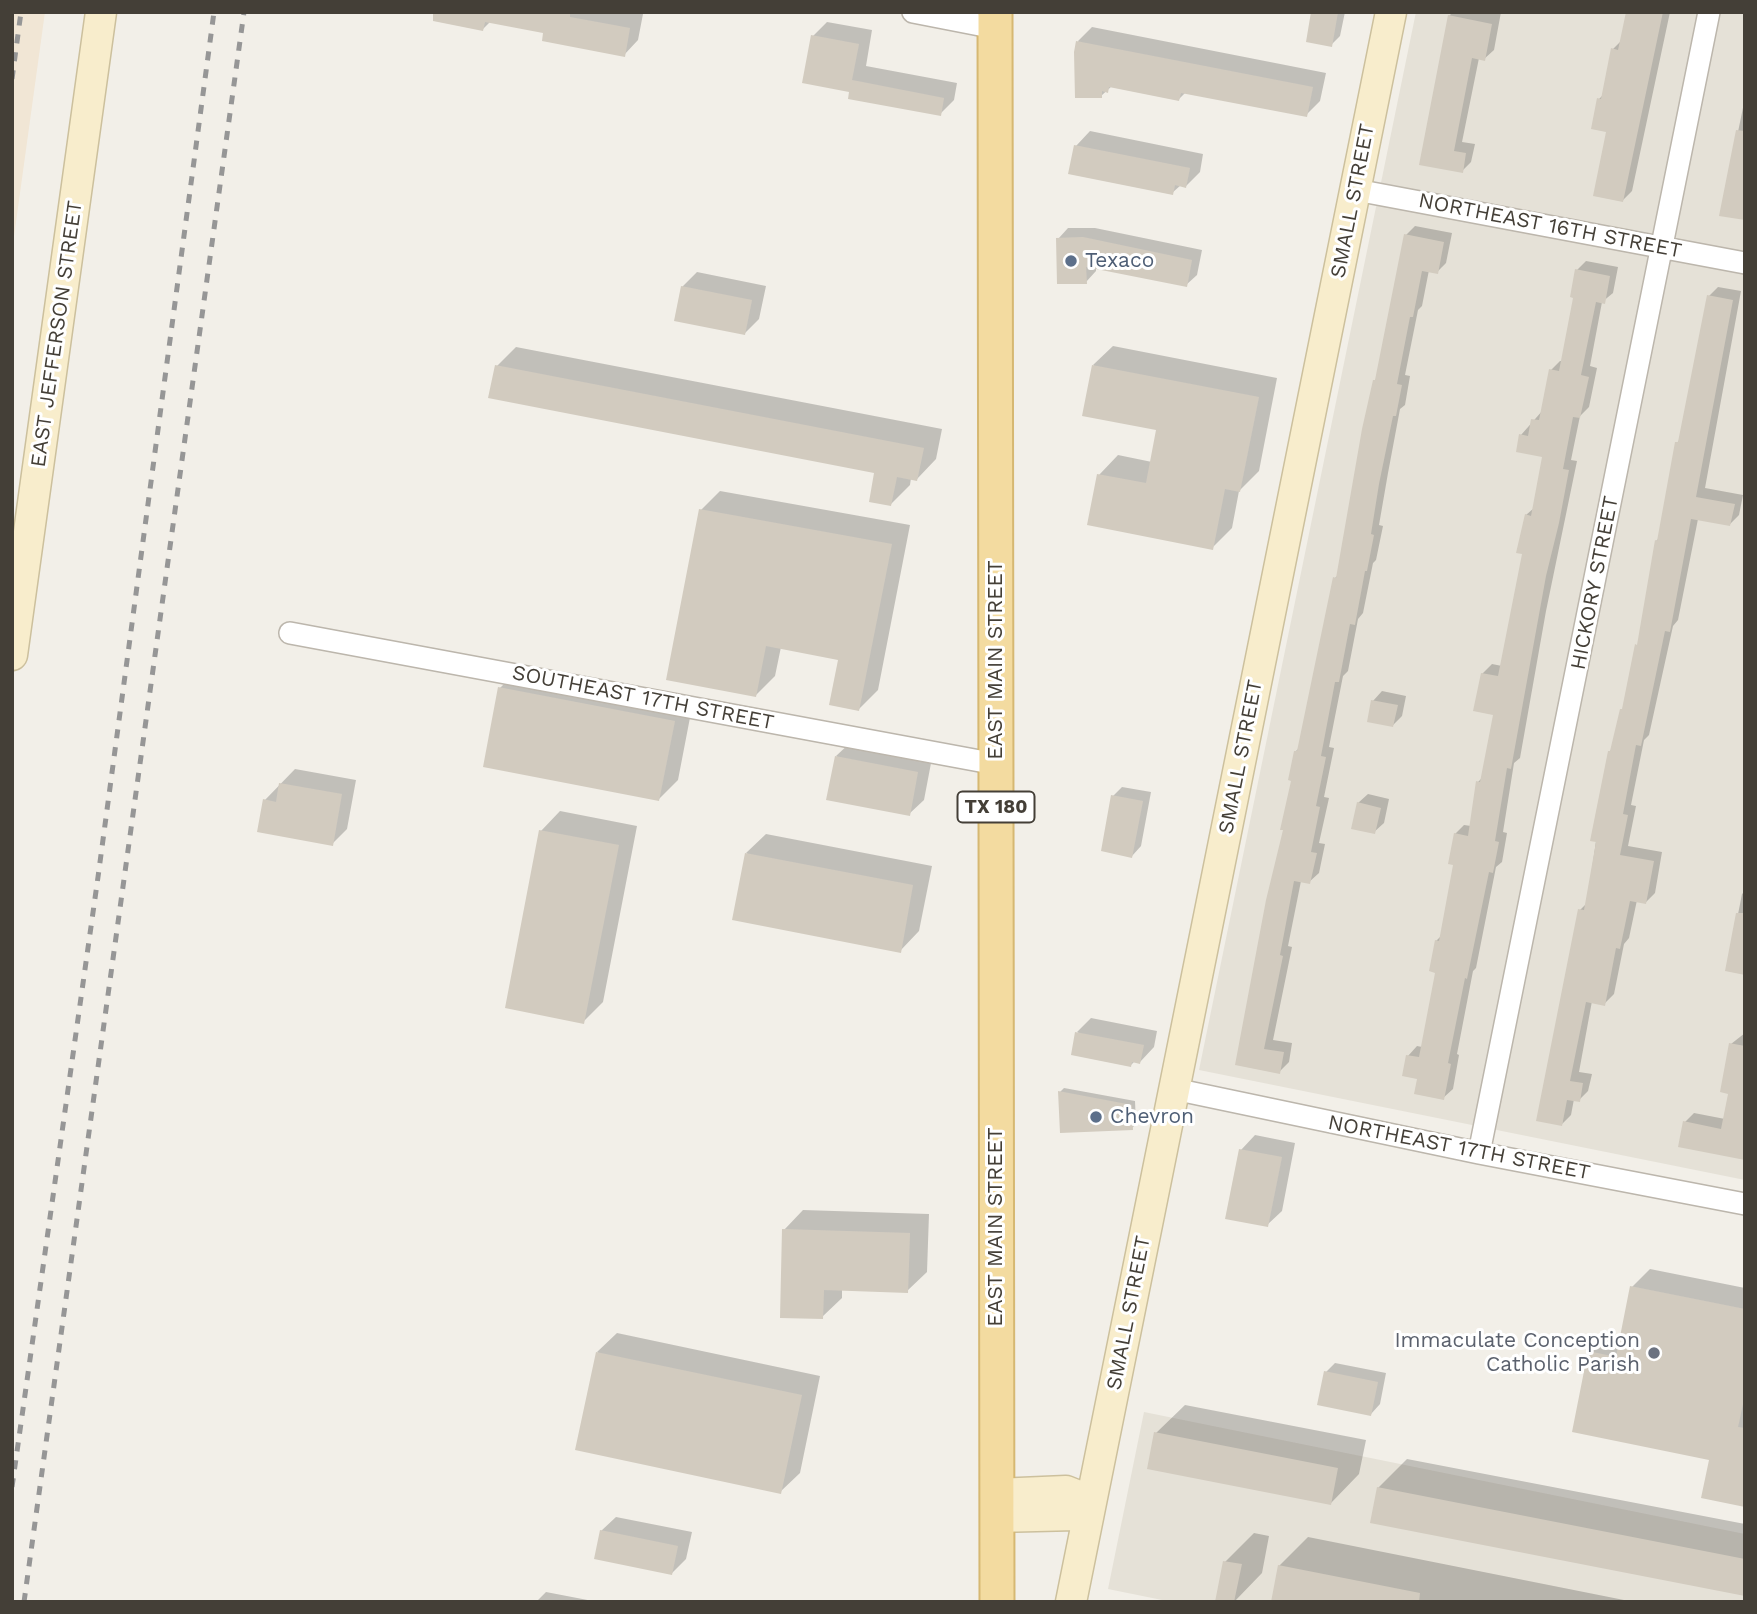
<!DOCTYPE html>
<style>
body{margin:0}
#map{position:relative;width:1757px;height:1614px;overflow:hidden;background:#f2efe8;font-family:"Work Sans",sans-serif}
canvas{display:block}
.frame{position:absolute;inset:0;border:14px solid #443f37;pointer-events:none}
</style>
<div id="map">
<canvas width="1757" height="1614"></canvas>
<div class="frame"></div>
</div>
<script>
const c = document.querySelector('canvas').getContext('2d');
c.lineJoin = 'round';
function fill(path, color) {
  c.fillStyle = color;
  c.fill(path, 'evenodd');
}
function toPath(rows) {
  const path = new Path2D();
  for (const r of rows) {
    path.moveTo(r[0], r[1]);
    for (let i = 2; i < r.length; i += 2) path.lineTo(r[i], r[i + 1]);
  }
  return path;
}
function stroke(path, color, width, dash) {
  c.strokeStyle = color;
  c.lineWidth = width;
  c.lineCap = dash ? 'butt' : 'round';
  c.setLineDash(dash || []);
  c.stroke(path);
}
function drawText(font, color, halo, rows, align = 'center') {
  c.font = font + ' "Work Sans",sans-serif';
  c.lineWidth = 6;
  c.setLineDash([]);
  c.textBaseline = 'middle';
  c.strokeStyle = halo;
  c.fillStyle = color;
  for (const [text, x, y, turn = 0] of rows) {
    c.save();
    c.translate(x, y);
    c.rotate((+turn || 0) * Math.PI / 180);
    c.textAlign = isNaN(turn) ? turn : align;
    if (halo) c.strokeText(text, 0, 0);
    c.fillText(text, 0, 0);
    c.restore();
  }
}
fill(toPath([
 [1416,12,1745,12,1745,1180,1199,1070],
 [1144,1412,1745,1534,1745,1602,1172,1602,1108,1589]
]), '#e5e1d7');
fill(toPath([
 [12,12,45,12,12,251]
]), '#f1e6d5');
fill(toPath([
 [462,12,634,12,643,14,638,40,624,55,546,31,491,21,483,29],
 [1313,12,1345,12,1340,36,1331,45],
 [1453,12,1501,12,1494,50,1484,59,1479,58,1462,142,1475,144,1471,162,1462,171,1421,163,1449,16],
 [1628,12,1670,12,1632,191,1623,200,1599,99,1604,94,1613,49,1622,40],
 [827,22,872,30,866,66,957,83,954,100,940,114,851,91,813,36],
 [1092,27,1326,73,1320,101,1306,115,1186,92,1179,99,1112,86,1101,96,1078,41],
 [1745,98,1745,219,1721,214],
 [1090,131,1203,154,1200,172,1186,186,1181,185,1172,193,1076,146],
 [1415,226,1452,233,1446,263,1437,272,1429,270,1422,306,1418,310,1405,375,1410,376,1405,405,1400,409,1388,473,1379,525,1383,526,1376,560,1373,563,1363,613,1358,619,1348,671,1343,676,1329,747,1334,748,1324,797,1329,798,1319,843,1325,844,1319,873,1309,882,1301,881,1288,946,1292,947,1273,1040,1292,1043,1289,1062,1279,1072,1237,1064,1285,829,1296,751,1300,747,1335,578,1338,575,1374,381,1377,378,1406,235],
 [1068,228,1095,228,1202,250,1197,275,1186,285,1096,267,1096,271,1086,282,1058,239],
 [1586,261,1618,267,1613,293,1602,302,1590,366,1597,368,1589,407,1580,416,1571,460,1577,461,1546,611,1520,758,1514,763,1503,832,1507,833,1502,862,1496,867,1476,968,1473,971,1457,1054,1459,1055,1453,1089,1443,1098,1419,1078,1408,1056,1417,1046,1422,1047,1437,971,1436,941,1441,936,1455,864,1455,834,1464,825,1471,826,1478,782,1482,778,1495,713,1482,674,1492,664,1502,666,1524,553,1526,515,1534,508,1544,456,1521,435,1543,410,1551,370,1560,361,1563,361,1575,296,1577,270],
 [697,272,766,286,759,319,745,333,682,287],
 [1718,287,1741,291,1705,488,1743,495,1739,515,1730,524,1698,519,1678,620,1673,626,1649,735,1644,740,1631,805,1636,806,1628,846,1662,852,1655,893,1646,902,1637,900,1629,938,1624,944,1614,994,1604,1004,1592,1001,1579,1072,1592,1074,1588,1091,1579,1100,1574,1099,1571,1115,1562,1124,1580,910,1587,903,1609,752,1613,748,1625,706,1639,643,1656,541,1659,538,1677,443,1680,439,1709,296],
 [1113,346,1277,378,1259,471,1239,491,1232,528,1212,548,1099,475,1118,455,1152,462,1158,429,1093,365],
 [516,347,942,429,936,459,917,479,911,478,910,485,891,504,876,472,497,366],
 [720,491,910,525,878,690,859,709,840,658,781,647,775,676,756,695,701,510],
 [519,669,693,702,678,780,659,799,500,688],
 [1382,691,1406,696,1402,716,1393,725,1373,701],
 [851,742,932,758,924,800,909,814,836,756],
 [295,769,356,780,347,829,332,844,265,800],
 [1122,787,1151,792,1141,846,1132,856,1113,796],
 [1368,794,1389,799,1384,823,1374,832,1358,803],
 [560,811,637,826,603,1002,583,1022,541,831],
 [766,834,932,866,919,931,900,951,746,853],
 [1745,891,1745,974,1727,970,1742,894],
 [1091,1018,1157,1031,1154,1047,1140,1062,1135,1061,1131,1065,1077,1032],
 [1745,1033,1745,1158,1685,1122,1694,1113,1725,1119,1730,1092,1731,1044],
 [1064,1088,1135,1101,1136,1124,1132,1128,1060,1092],
 [1255,1135,1295,1143,1282,1211,1267,1225,1241,1150],
 [803,1210,929,1214,927,1272,907,1291,842,1289,842,1298,822,1317,784,1230],
 [1650,1269,1745,1288,1745,1505,1711,1458,1590,1352,1608,1334,1622,1336,1632,1287],
 [617,1333,820,1376,800,1473,780,1492,597,1352],
 [1335,1363,1386,1373,1380,1404,1371,1414,1326,1372],
 [1185,1405,1366,1440,1359,1474,1331,1503,1156,1433],
 [1407,1459,1745,1524,1745,1594,1378,1488],
 [616,1517,692,1532,686,1559,672,1573,601,1531],
 [1254,1533,1269,1536,1262,1573,1234,1602,1225,1562],
 [1308,1537,1634,1602,1274,1602,1279,1566],
 [546,1592,598,1602,536,1602]
]), '#0003');
fill(toPath([
 [433,12,570,12,570,17,630,28,625,57,542,41,543,33,485,22,483,31,433,21],
 [1311,12,1338,12,1332,47,1306,42],
 [1626,12,1663,12,1623,202,1593,196,1606,132,1591,129,1597,98,1601,99,1611,48,1618,50],
 [1448,15,1492,24,1485,61,1472,58,1454,151,1466,153,1463,173,1419,165],
 [811,35,859,44,852,80,944,98,941,116,848,99,849,92,802,83],
 [1076,41,1313,87,1307,117,1181,93,1179,101,1109,87,1108,93,1102,91,1102,98,1075,98,1074,52],
 [1736,130,1745,131,1745,220,1719,216],
 [1074,145,1190,168,1186,188,1175,185,1173,195,1068,174],
 [1404,234,1444,242,1438,274,1422,271,1413,317,1410,317,1397,384,1402,385,1396,416,1393,416,1379,484,1371,534,1374,535,1367,571,1365,571,1355,625,1350,624,1339,682,1335,682,1321,756,1326,757,1316,806,1320,807,1311,852,1317,853,1310,884,1294,881,1280,955,1283,956,1264,1049,1284,1052,1280,1074,1235,1065,1266,900,1283,830,1280,830,1291,781,1288,780,1294,751,1297,751,1333,577,1336,578,1362,429,1373,380,1375,380],
 [1083,237,1192,260,1187,287,1086,267,1087,284,1057,284,1056,238],
 [1575,269,1610,276,1605,304,1596,302,1581,375,1589,377,1580,418,1573,417,1563,469,1569,470,1559,523,1546,576,1511,769,1507,768,1495,841,1499,842,1493,873,1489,872,1467,979,1465,978,1448,1063,1451,1064,1444,1100,1414,1094,1417,1079,1402,1076,1406,1055,1419,1057,1435,973,1429,971,1435,940,1439,941,1453,865,1448,864,1454,833,1468,836,1476,781,1480,782,1493,715,1473,711,1481,673,1498,676,1522,554,1516,553,1525,514,1531,516,1542,457,1516,452,1519,434,1528,436,1531,419,1539,420,1549,369,1559,371,1573,298,1570,297],
 [681,286,752,300,745,335,674,321],
 [1707,295,1733,300,1696,497,1735,504,1730,526,1691,519,1670,632,1665,631,1641,746,1636,745,1623,814,1628,815,1620,855,1654,861,1646,904,1630,901,1620,949,1616,948,1605,1006,1586,1002,1570,1081,1583,1083,1580,1102,1567,1100,1562,1126,1536,1121,1578,909,1584,910,1596,842,1590,841,1608,751,1610,751,1620,709,1622,709,1635,644,1637,645,1655,540,1657,541,1675,442,1678,442],
 [495,365,924,448,917,481,897,477,891,506,869,502,874,473,488,398],
 [1092,365,1259,397,1240,492,1225,489,1213,550,1087,525,1097,474,1146,483,1156,430,1082,416],
 [699,509,892,544,859,711,829,705,838,660,766,646,756,697,666,680],
 [498,687,675,721,659,801,483,767],
 [1371,700,1398,705,1393,727,1367,722],
 [835,756,918,772,910,816,826,800],
 [279,783,342,794,333,846,257,832,263,799,276,802],
 [1111,795,1143,801,1132,858,1101,851],
 [1357,802,1381,808,1375,834,1351,829],
 [539,830,619,845,584,1024,505,1008],
 [745,853,913,885,901,953,732,920],
 [1736,913,1745,913,1745,975,1725,971],
 [1075,1032,1144,1045,1140,1064,1132,1062,1131,1067,1071,1055],
 [1729,1043,1745,1046,1745,1160,1678,1147,1683,1121,1721,1129,1728,1094,1720,1092],
 [1058,1091,1132,1105,1133,1130,1060,1133],
 [1239,1149,1282,1157,1268,1227,1225,1219],
 [782,1229,910,1233,908,1293,824,1290,823,1319,780,1318],
 [1630,1286,1745,1309,1745,1395,1738,1427,1745,1428,1745,1507,1701,1498,1709,1460,1572,1432,1588,1351,1616,1357],
 [596,1352,802,1395,781,1494,575,1450],
 [1324,1371,1378,1382,1371,1416,1317,1405],
 [1154,1432,1338,1468,1331,1505,1147,1469],
 [1377,1487,1745,1559,1745,1596,1370,1523],
 [600,1530,678,1546,672,1575,594,1559],
 [1223,1561,1242,1564,1234,1602,1215,1602],
 [1278,1565,1420,1593,1419,1602,1271,1602]
]), '#d2cbbf');
const street = toPath([
 [913,12,995,28],
 [1356,190,1745,263],
 [290,633,996,764],
 [1174,1089,1479,1153,1745,1204],
 [1479,1153,1709,12]
]);
const secondary = toPath([
 [12,655,101,12],
 [996,1494,1066,1491,1091,1501],
 [996,1517,1076,1515,1091,1501],
 [1071,1602,1391,12]
]);
const primary = toPath([
 [995,12,997,1602]
]);
stroke(street, '#bcb6ac', 24);
stroke(secondary, '#ccc09d', 33);
stroke(primary, '#d6b872', 37);
stroke(street, '#fff', 21);
stroke(secondary, '#f8edcc', 30);
stroke(primary, '#f3dba0', 33);
stroke(toPath([
 [12,79,21,12],
 [12,1487,98,877,214,12],
 [24,1602,244,12]
]), '#969696', 5, [9, 9]);
for (const [x, y, r, color] of [
 [1071,261,7,"#5c6f8a"],
 [1096,1117,7,"#5c6f8a"],
 [1654,1353,7,"#6b7280"]
]) {
  const dot = new Path2D();
  dot.arc(x, y, r, 0, 2 * Math.PI);
  c.fillStyle = color;
  c.fill(dot);
  stroke(dot, '#fff', 2.5);
}
for (const [x, y, w] of [
 [996,807,77]
]) {
  const box = new Path2D();
  box.roundRect(x - w / 2, y - 15.5, w, 31, 5);
  c.fillStyle = '#fff';
  c.fill(box);
  stroke(box, '#443f37', 2);
}
drawText('bold 19px', '#443f37', null, [
 ["TX 180",996,807]
]);
drawText('21px', '#443f37', '#fff', [
 ["SMALL STREET",1353,201,-79],
 ["NORTHEAST 16TH STREET",1550,226,11],
 ["EAST JEFFERSON STREET",57,334,-82],
 ["HICKORY STREET",1595,583,-79],
 ["EAST MAIN STREET",996,660,-90],
 ["SOUTHEAST 17TH STREET",643,698,11],
 ["SMALL STREET",1241,757,-79],
 ["NORTHEAST 17TH STREET",1459,1148,11],
 ["EAST MAIN STREET",996,1227,-90],
 ["SMALL STREET",1129,1313,-79]
]);
drawText('21px', '#4e5e75', '#fff', [
 ["Texaco",1085,261],
 ["Chevron",1110,1117]
], 'left');
drawText('21px', '#5b616d', '#fff', [
 ["Immaculate Conception",1640,1341],
 ["Catholic Parish",1640,1365]
], 'right');
</script>
